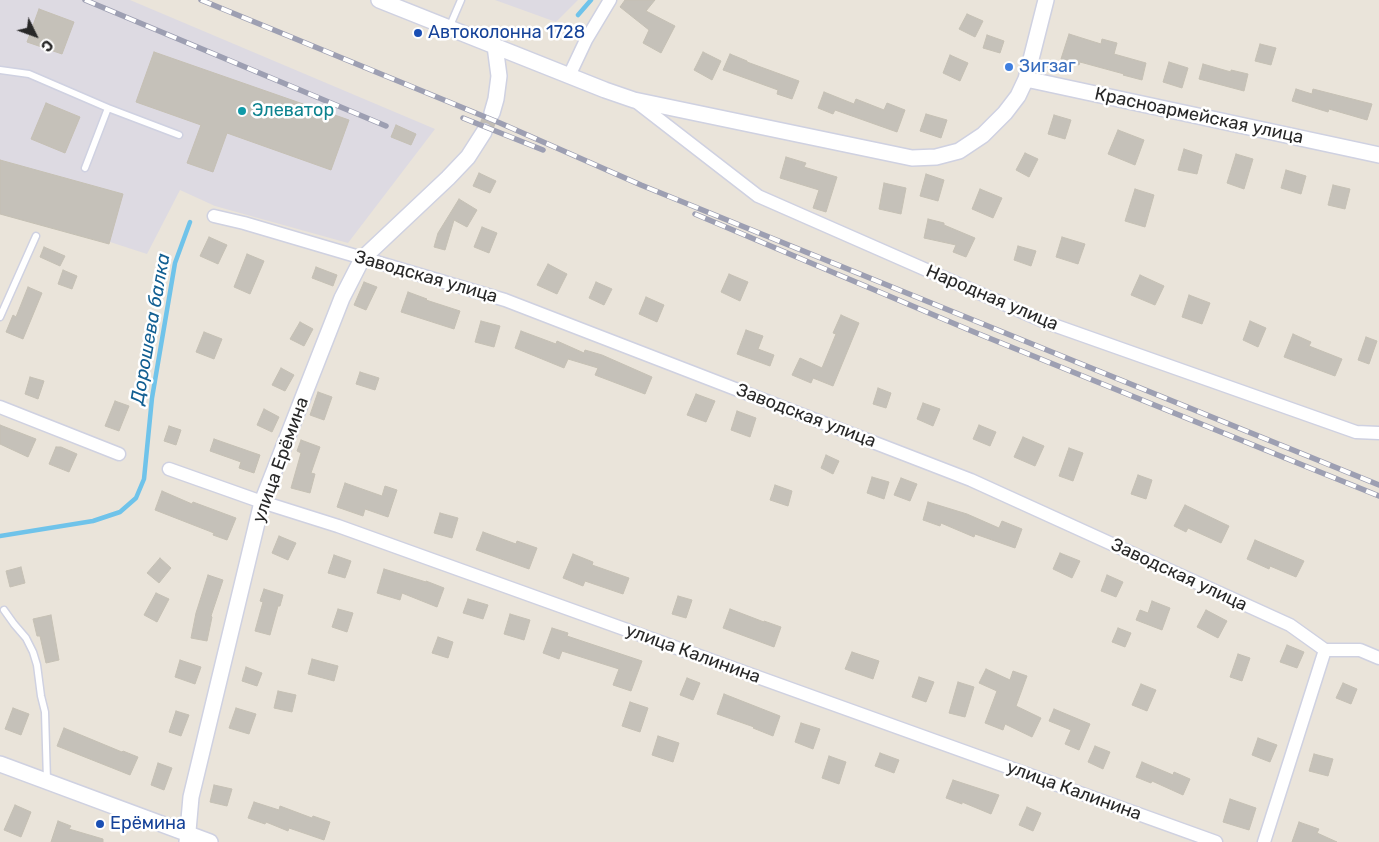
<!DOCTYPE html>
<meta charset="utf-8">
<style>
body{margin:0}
#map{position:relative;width:1379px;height:842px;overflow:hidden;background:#eae4da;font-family:Rubik,sans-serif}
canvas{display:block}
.north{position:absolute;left:10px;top:10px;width:50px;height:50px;-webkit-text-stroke:4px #fff;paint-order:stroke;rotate:132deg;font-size:14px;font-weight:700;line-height:20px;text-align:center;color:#282828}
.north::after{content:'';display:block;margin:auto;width:18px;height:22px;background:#282828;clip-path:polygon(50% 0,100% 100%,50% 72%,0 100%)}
</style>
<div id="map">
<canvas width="1379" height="842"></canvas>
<div class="north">С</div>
</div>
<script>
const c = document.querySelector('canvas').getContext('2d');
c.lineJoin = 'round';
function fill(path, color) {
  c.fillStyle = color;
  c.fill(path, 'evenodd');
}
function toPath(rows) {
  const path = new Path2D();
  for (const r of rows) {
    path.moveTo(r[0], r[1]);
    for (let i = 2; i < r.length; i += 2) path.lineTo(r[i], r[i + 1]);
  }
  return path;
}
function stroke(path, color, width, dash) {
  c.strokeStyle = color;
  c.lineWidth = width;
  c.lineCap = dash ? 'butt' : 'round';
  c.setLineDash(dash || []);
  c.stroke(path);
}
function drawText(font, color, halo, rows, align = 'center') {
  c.font = font + ' Rubik,sans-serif';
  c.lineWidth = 5;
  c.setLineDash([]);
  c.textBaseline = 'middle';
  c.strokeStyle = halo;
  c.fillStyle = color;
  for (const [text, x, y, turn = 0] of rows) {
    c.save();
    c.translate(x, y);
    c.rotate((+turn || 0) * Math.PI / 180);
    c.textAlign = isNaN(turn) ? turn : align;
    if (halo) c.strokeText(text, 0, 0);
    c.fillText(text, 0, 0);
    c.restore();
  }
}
fill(toPath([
 [0,0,130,0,435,129,348,243,215,206,180,190,147,254,107,241,0,214],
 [495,0,578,0,556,22]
]), '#dddae2');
stroke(toPath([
 [578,15,591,0],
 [0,536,93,521,120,512,136,498,144,479,152,398,175,263,190,222]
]), '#6fc3ea', 4.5);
const building = toPath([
 [625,0,655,0,646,11,675,26,661,53,643,43,649,30,620,7,625,0],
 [39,9,74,22,62,54,27,42,39,9],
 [967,14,983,21,975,37,959,29,967,14],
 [1069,34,1101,44,1102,39,1117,43,1114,54,1146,63,1142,80,1123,75,1124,74,1080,62,1079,65,1061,59,1069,34],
 [987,35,1004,41,1000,53,983,48,987,35],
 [1260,44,1276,48,1271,65,1255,61,1260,44],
 [154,52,349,120,331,170,227,133,213,172,187,163,201,125,136,102,154,52],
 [703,52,721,61,712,80,694,70,703,52],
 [730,54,747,61,747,62,799,81,792,99,777,94,778,90,723,70,730,54],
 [950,55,968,63,960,81,943,73,950,55],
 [1169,62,1188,68,1182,88,1163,82,1169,62],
 [1203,64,1231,72,1231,70,1248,74,1244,91,1199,79,1203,64],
 [1296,89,1312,94,1313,89,1372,104,1367,120,1329,109,1328,112,1292,101,1296,89],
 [824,92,854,104,856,99,884,110,887,103,905,110,897,132,835,110,833,114,818,108,824,92],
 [46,103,80,117,65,153,31,139,46,103],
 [926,114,947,120,941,138,920,131,926,114],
 [1054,115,1071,120,1065,139,1048,134,1054,115],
 [396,125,416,134,411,145,391,137,396,125],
 [1118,130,1144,140,1135,165,1108,154,1118,130],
 [1184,149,1202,155,1197,174,1178,170,1184,149],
 [1025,153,1038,159,1029,177,1016,170,1025,153],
 [1236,154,1253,159,1244,189,1227,183,1236,154],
 [786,157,806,163,804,167,837,177,826,212,813,208,819,190,780,178,786,157],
 [0,160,123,194,109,244,0,214,0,160],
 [1286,170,1306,176,1301,194,1281,188,1286,170],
 [479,173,496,181,490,193,473,186,479,173],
 [926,174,944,180,938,201,920,196,926,174],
 [884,183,906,188,901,214,879,209,884,183],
 [1333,185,1350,189,1345,209,1328,205,1333,185],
 [980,189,1002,198,993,218,972,209,980,189],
 [1135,189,1154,195,1145,227,1125,221,1135,189],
 [459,199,477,210,467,227,454,220,445,250,434,247,438,233,459,199],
 [928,219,944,223,944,225,975,238,966,257,953,252,956,245,924,238,928,219],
 [482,227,497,233,489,253,474,247,482,227],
 [209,237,227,245,218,264,200,256,209,237],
 [1062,237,1085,244,1078,264,1056,257,1062,237],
 [1018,246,1036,251,1031,266,1014,260,1018,246],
 [44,247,65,256,60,266,40,257,44,247],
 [247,254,264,261,250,294,234,287,247,254],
 [548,264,567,274,557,294,537,285,548,264],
 [316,267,337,275,333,286,312,278,316,267],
 [63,270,77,276,72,289,58,284,63,270],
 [729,274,748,282,740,301,721,292,729,274],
 [1140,275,1164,286,1155,305,1131,295,1140,275],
 [364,282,377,287,366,310,354,305,364,282],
 [596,282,612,289,604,305,589,298,596,282],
 [28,287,42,293,23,339,6,332,13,315,16,317,28,287],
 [408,292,427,299,426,300,460,311,454,329,401,312,408,292],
 [1189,295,1210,303,1202,324,1182,317,1189,295],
 [646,297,664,305,657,322,639,314,646,297],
 [841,315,859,323,833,386,813,378,811,383,792,375,800,358,822,368,836,334,833,333,841,315],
 [481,321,500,326,494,347,475,342,481,321],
 [1250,321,1266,328,1258,347,1243,340,1250,321],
 [300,322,313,329,304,346,290,339,300,322],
 [746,330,763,336,758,349,774,355,770,366,737,354,746,330],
 [521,331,556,344,557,341,584,353,585,350,602,355,652,377,645,394,595,375,598,368,568,359,564,368,515,348,521,331],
 [204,332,222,339,214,359,196,352,204,332],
 [1293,334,1311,342,1309,346,1342,359,1335,376,1284,357,1293,334],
 [1366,337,1377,341,1369,364,1358,360,1366,337],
 [281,368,294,375,285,391,272,385,281,368],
 [360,372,379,378,375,390,356,384,360,372],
 [30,377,44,381,38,399,25,394,30,377],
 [878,388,891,393,886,408,873,404,878,388],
 [318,392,332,397,324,420,310,415,318,392],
 [696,394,715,401,706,422,687,415,696,394],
 [115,401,129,406,119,431,105,426,115,401],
 [923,403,940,409,933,426,917,419,923,403],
 [264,409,279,417,272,432,257,425,264,409],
 [737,411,756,418,750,437,731,430,737,411],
 [0,425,36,439,28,457,0,444,0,425],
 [979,425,996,432,990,446,973,439,979,425],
 [169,426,181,430,176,445,164,441,169,426],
 [1023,437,1044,446,1035,466,1014,457,1023,437],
 [214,439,260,455,254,473,239,468,241,462,210,451,214,439],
 [301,440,320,447,311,473,315,474,310,493,291,488,301,453,297,451,301,440],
 [56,447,61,447,77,454,69,472,49,464,56,447],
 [1069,448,1083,453,1073,481,1059,476,1069,448],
 [826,455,839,461,833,474,821,468,826,455],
 [1138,475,1152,480,1146,499,1131,494,1138,475],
 [872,477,889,482,884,499,867,493,872,477],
 [901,478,917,484,910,501,894,495,901,478],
 [345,483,382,496,385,486,397,490,388,517,365,509,363,516,337,507,345,483],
 [775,485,792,491,788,506,770,500,775,485],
 [162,491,192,504,193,502,236,518,227,540,213,535,214,533,155,510,162,491],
 [928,502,967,514,999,528,1002,521,1022,529,1015,548,975,534,974,537,941,523,940,526,923,520,928,502],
 [1185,505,1229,526,1221,543,1188,528,1186,532,1174,526,1185,505],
 [440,513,458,518,452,538,434,533,440,513],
 [483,532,516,544,517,541,537,548,529,569,476,550,483,532],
 [279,536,296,543,288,560,272,553,279,536],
 [1255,540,1304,561,1296,577,1270,566,1269,569,1247,559,1255,540],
 [1060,553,1080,561,1072,578,1053,569,1060,553],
 [573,554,593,562,592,565,629,578,623,594,585,581,583,586,563,578,573,554],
 [334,555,351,561,345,578,328,573,334,555],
 [160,558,171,568,159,583,147,573,160,558],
 [21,567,25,583,10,587,6,571,21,567],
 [384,569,426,582,426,581,444,588,437,607,402,593,400,600,377,593,384,569],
 [208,575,223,580,211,616,212,617,207,641,191,638,196,613,208,575],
 [1107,575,1123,582,1116,597,1101,591,1107,575],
 [264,589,283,595,280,606,278,606,270,635,255,631,263,602,260,601,264,589],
 [156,593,169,599,157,622,144,615,156,593],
 [678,596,692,600,686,618,672,614,678,596],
 [468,599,488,605,483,619,463,613,468,599],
 [1152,601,1170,608,1162,630,1136,620,1140,610,1148,613,1152,601],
 [338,609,353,613,347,632,332,627,338,609],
 [730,609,764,622,764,621,781,627,774,647,723,628,730,609],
 [1206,610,1227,621,1218,638,1197,627,1206,610],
 [510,614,530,620,524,640,504,634,510,614],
 [51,615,59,660,46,663,40,636,37,636,33,619,51,615],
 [552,628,568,633,567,636,642,661,631,691,613,685,619,669,562,651,559,659,543,653,552,628],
 [1118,628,1131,633,1125,647,1112,642,1118,628],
 [438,637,453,642,448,658,432,653,438,637],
 [1287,645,1304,652,1297,668,1280,662,1287,645],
 [852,652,879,661,873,679,845,669,852,652],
 [1238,654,1250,658,1242,681,1230,677,1238,654],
 [312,659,338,666,334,681,308,674,312,659],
 [180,660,201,667,195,684,175,677,180,660],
 [246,667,262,673,257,686,242,681,246,667],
 [986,669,1010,680,1013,671,1027,676,1016,706,1041,718,1032,737,1005,724,1003,730,985,723,997,691,979,683,986,669],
 [919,677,934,682,926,702,912,697,919,677],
 [687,678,700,683,693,700,680,695,687,678],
 [958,682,974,687,965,717,949,713,958,682],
 [1343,683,1357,689,1351,704,1336,698,1343,683],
 [1141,684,1156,690,1147,711,1132,705,1141,684],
 [278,691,296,695,292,712,274,708,278,691],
 [724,694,780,716,773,736,753,728,754,727,717,714,724,694],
 [630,702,648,708,640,732,622,726,630,702],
 [13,708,29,714,21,735,5,729,13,708],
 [236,708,256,714,249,734,229,728,236,708],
 [1054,709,1090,724,1079,750,1065,744,1071,730,1049,721,1054,709],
 [176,711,189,715,181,736,169,732,176,711],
 [801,723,820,729,813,749,795,742,801,723],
 [64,728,122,752,123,751,138,757,130,775,57,746,64,728],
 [658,736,679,743,673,762,652,755,658,736],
 [1258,738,1277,745,1270,762,1252,755,1258,738],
 [1095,746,1110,752,1103,769,1088,762,1095,746],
 [880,753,899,760,894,773,875,766,880,753],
 [1314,754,1333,759,1328,776,1309,771,1314,754],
 [829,756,846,762,839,784,822,778,829,756],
 [1142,762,1173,775,1174,772,1190,779,1183,795,1152,781,1151,783,1136,777,1142,762],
 [158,763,172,768,164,790,151,785,158,763],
 [953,780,999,795,991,814,962,802,962,804,946,798,953,780],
 [214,785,232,789,227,806,210,802,214,785],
 [1230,799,1256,808,1249,830,1223,822,1230,799],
 [254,802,279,810,280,806,312,818,313,816,330,822,324,840,289,828,288,831,266,822,265,824,248,818,254,802],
 [15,805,31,812,21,837,4,830,15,805],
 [1027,807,1041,813,1033,831,1019,825,1027,807],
 [58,821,71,826,69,829,103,839,103,842,51,842,58,821],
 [1299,822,1319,829,1317,833,1337,842,1292,842,1299,822]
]);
fill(building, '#c5c1b9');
stroke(building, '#c5c0b4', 1);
stroke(toPath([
 [484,132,492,113]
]), '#c3beb6', 15, [15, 8]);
const service = toPath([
 [449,28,461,0],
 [0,70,29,74,108,108,85,168],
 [108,108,179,135],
 [0,317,36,236],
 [4,610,14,624,26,638,33,652,37,665,41,696,45,712,47,781]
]);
const minor = toPath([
 [569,76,586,40,610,0],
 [634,100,758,196,1045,322,1356,432,1379,433],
 [214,216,244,223,505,300,971,480,1290,625,1325,650,1360,650,1379,658],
 [0,407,119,454],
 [169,469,262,502,338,526,1216,842],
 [1264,842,1325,650]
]);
const tertiary = toPath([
 [379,0,605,90,634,100,912,158,936,157,959,151,983,135,1005,113,1018,96,1026,79,1046,0],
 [1026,79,1379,155],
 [492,113,496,99,499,76,495,46],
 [0,764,210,842],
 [187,842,191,797,262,502,342,298,362,259,448,178,468,157,484,132]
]);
stroke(service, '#cfd1e1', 9);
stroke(minor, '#cfd1e1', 15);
stroke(tertiary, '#cfd1e1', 18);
stroke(service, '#fff', 6);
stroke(minor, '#fff', 12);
stroke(tertiary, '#fff', 15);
const rail = toPath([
 [85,0,386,126],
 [201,0,500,123,641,185,1379,485],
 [463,118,543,150],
 [695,214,974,332,1379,496]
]);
stroke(rail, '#9d9fb2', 5.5);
stroke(rail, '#fff', 4, [11]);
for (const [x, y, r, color] of [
 [418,33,5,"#1a4fb4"],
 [1009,67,5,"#3f7fe0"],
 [242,111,5,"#0f9aa8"],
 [100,824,5,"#1a4fb4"]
]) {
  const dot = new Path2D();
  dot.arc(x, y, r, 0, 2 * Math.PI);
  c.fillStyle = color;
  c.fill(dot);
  stroke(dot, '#fff', 2);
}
drawText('18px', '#164399', '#fff', [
 ["Автоколонна 1728",428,33],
 ["Ерёмина",110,824]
], 'left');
drawText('18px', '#366cbe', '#fff', [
 ["Зигзаг",1019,67]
], 'left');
drawText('18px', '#0d838f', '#fff', [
 ["Элеватор",252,111]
], 'left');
drawText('18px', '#282828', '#fff', [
 ["Красноармейская улица",1199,116,12],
 ["Заводская улица",426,277,16],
 ["Народная улица",992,298,23],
 ["Заводская улица",806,416,21],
 ["улица Ерёмина",281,460,-70],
 ["Заводская улица",1179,575,25],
 ["улица Калинина",693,654,20],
 ["улица Калинина",1074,791,20]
]);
drawText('italic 19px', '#125f92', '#fff', [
 ["Дорошева балка",151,329,-80]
]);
</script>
